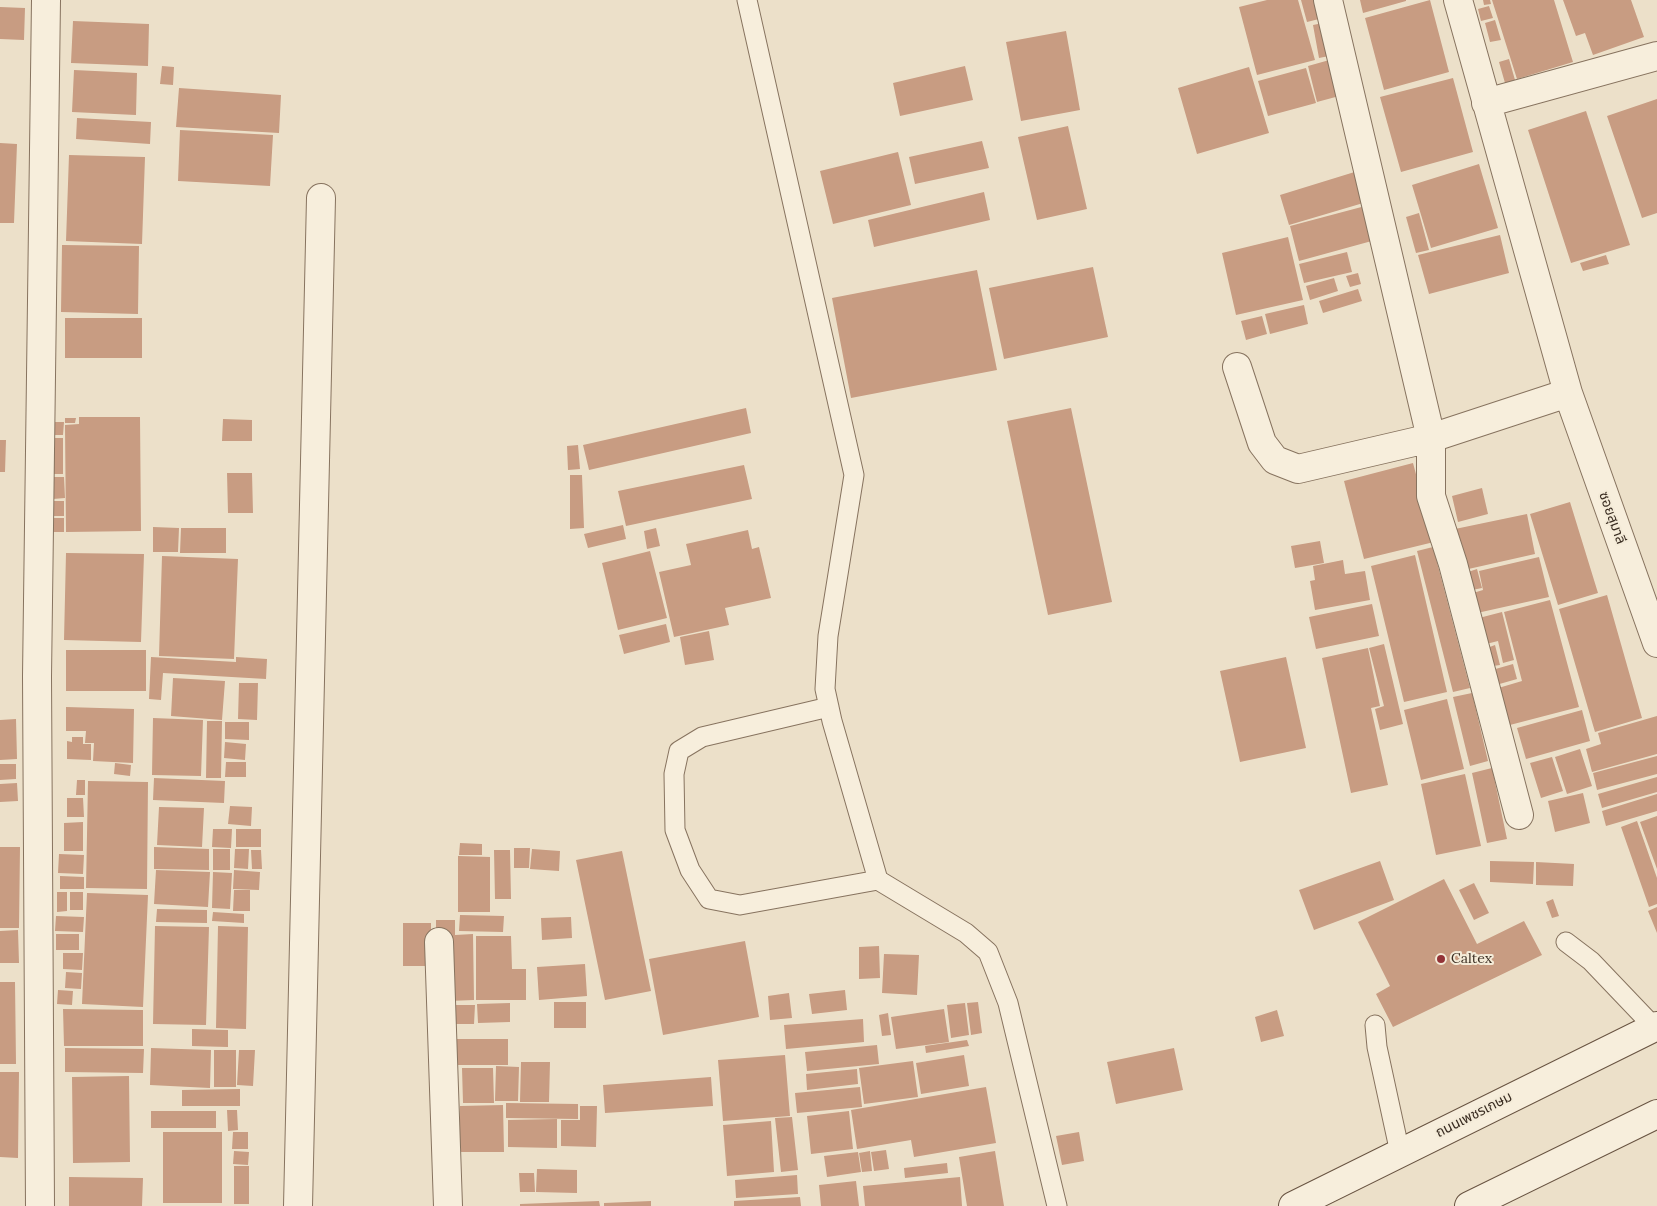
<!DOCTYPE html>
<meta charset="utf-8">
<style>
body{margin:0}
canvas{display:block;background:#ece0c9}
</style>
<canvas width="1657" height="1206"></canvas>
<script>
const c = document.querySelector('canvas').getContext('2d');
c.lineJoin = 'round';
function fill(path, color) {
  c.fillStyle = color;
  c.fill(path, 'evenodd');
}
function toPath(rows) {
  const path = new Path2D();
  for (const r of rows) {
    path.moveTo(r[0], r[1]);
    for (let i = 2; i < r.length; i += 2) path.lineTo(r[i], r[i + 1]);
  }
  return path;
}
function stroke(path, color, width, dash) {
  c.strokeStyle = color;
  c.lineWidth = width;
  c.lineCap = dash ? 'butt' : 'round';
  c.setLineDash(dash || []);
  c.stroke(path);
}
function drawText(font, color, halo, rows, align = 'center') {
  c.font = font + ' Lora,"Noto Sans Thai",serif';
  c.lineWidth = 4;
  c.setLineDash([]);
  c.textBaseline = 'middle';
  c.strokeStyle = halo;
  c.fillStyle = color;
  for (const [text, x, y, turn = 0] of rows) {
    c.save();
    c.translate(x, y);
    c.rotate((+turn || 0) * Math.PI / 180);
    c.textAlign = isNaN(turn) ? turn : align;
    if (halo) c.strokeText(text, 0, 0);
    c.fillText(text, 0, 0);
    c.restore();
  }
}
fill(toPath([
 [1267,0,1298,0,1315,60,1257,75,1239,7],
 [1301,0,1327,0,1331,16,1307,22],
 [1360,0,1406,0,1406,1,1363,13],
 [1430,0,1449,72,1384,90,1365,18],
 [1483,0,1490,0,1491,4,1484,5],
 [1492,0,1554,0,1573,62,1517,79],
 [1563,0,1631,0,1644,37,1593,55,1585,33,1576,36],
 [1489,6,1493,18,1481,21,1478,9],
 [0,7,25,8,24,40,0,39],
 [1495,20,1501,40,1490,42,1485,23],
 [73,21,149,24,148,66,71,63],
 [1328,22,1334,55,1319,58,1313,25],
 [1066,31,1080,110,1021,121,1006,42],
 [1333,59,1343,95,1317,102,1308,66],
 [1509,59,1515,80,1505,83,1499,62],
 [162,66,174,67,173,85,160,84],
 [965,66,973,100,900,116,893,83],
 [1249,67,1269,133,1197,154,1178,88],
 [1306,68,1316,103,1268,116,1258,81],
 [74,70,137,73,136,115,72,112],
 [1453,78,1473,152,1401,172,1380,97],
 [179,88,281,95,279,133,176,127],
 [1657,99,1657,213,1642,218,1607,116],
 [1586,111,1630,245,1571,263,1528,130],
 [77,118,151,122,150,144,76,139],
 [1068,126,1087,209,1037,220,1018,137],
 [180,130,273,135,270,186,178,181],
 [982,141,989,168,915,184,909,157],
 [0,143,17,144,14,223,0,223],
 [898,152,911,205,833,224,820,171],
 [69,155,145,157,142,244,66,241],
 [1479,164,1498,228,1431,248,1412,185],
 [1361,170,1370,201,1289,225,1280,195],
 [984,192,990,220,874,247,868,220],
 [1369,205,1379,239,1299,261,1290,226],
 [1419,213,1429,250,1416,253,1406,217],
 [1500,235,1509,273,1429,294,1418,255],
 [1288,237,1303,300,1236,315,1222,253],
 [62,245,139,246,138,314,61,312],
 [1347,252,1352,272,1304,283,1299,264],
 [1606,255,1609,264,1583,271,1580,263],
 [1093,267,1108,337,1004,359,989,288],
 [977,270,997,370,851,398,832,298],
 [1358,273,1361,284,1350,287,1346,276],
 [1334,278,1338,291,1310,300,1306,286],
 [1358,289,1362,301,1323,313,1319,301],
 [1304,305,1308,324,1270,334,1265,314],
 [1262,316,1267,334,1246,340,1241,321],
 [65,318,142,318,142,358,65,358],
 [746,408,751,433,589,470,583,445],
 [1071,408,1112,602,1048,615,1007,421],
 [79,417,140,417,141,531,66,532,65,425,79,424],
 [65,418,76,418,75,423,65,423],
 [223,419,252,420,252,441,222,441],
 [54,422,64,422,63,435,53,435],
 [52,438,63,438,63,474,52,474],
 [0,440,6,440,5,472,0,472],
 [578,445,580,469,568,470,567,446],
 [1413,463,1434,542,1364,559,1344,481],
 [744,465,752,499,626,526,618,491],
 [227,473,252,473,253,513,228,513],
 [570,475,582,475,584,528,570,529],
 [52,477,64,477,65,498,53,499],
 [1482,488,1488,514,1458,522,1452,496],
 [53,501,64,501,64,516,52,516],
 [1570,502,1598,593,1558,605,1530,514],
 [1527,514,1535,554,1464,570,1455,529],
 [53,518,64,518,64,532,53,532],
 [623,525,626,539,588,548,584,534],
 [153,527,179,528,178,552,153,552],
 [181,528,226,528,226,553,180,553],
 [656,528,660,546,647,549,644,531],
 [748,530,752,549,759,547,771,598,725,608,729,625,674,637,659,572,691,565,686,544],
 [1320,541,1324,563,1295,568,1291,546],
 [1433,547,1470,688,1453,692,1417,551],
 [650,551,667,618,618,630,602,563],
 [66,553,144,554,141,642,64,640],
 [1415,555,1447,692,1404,702,1371,566],
 [162,556,238,559,234,659,159,656],
 [1539,557,1549,597,1477,613,1473,593,1483,590,1479,571],
 [1343,560,1345,574,1365,571,1370,600,1315,610,1310,581,1315,580,1313,566],
 [1477,569,1482,588,1472,590,1468,572],
 [1607,595,1642,718,1595,732,1559,609],
 [1550,600,1579,707,1506,726,1495,689,1522,681,1504,612],
 [1372,604,1379,636,1316,649,1309,617],
 [1502,612,1514,660,1503,663,1498,641,1486,644,1479,618],
 [666,624,670,642,624,654,619,635],
 [709,631,714,660,685,665,680,637],
 [1384,644,1403,724,1380,730,1375,709,1384,706,1369,648],
 [1495,645,1500,665,1493,666,1487,648],
 [1368,648,1380,706,1371,708,1388,785,1351,793,1322,658],
 [66,650,146,650,146,691,66,691],
 [151,657,236,662,236,657,267,659,266,679,163,673,161,700,149,699],
 [1286,657,1306,748,1240,762,1220,671],
 [1513,664,1517,679,1496,685,1492,670],
 [173,678,225,681,222,720,171,716],
 [239,683,258,683,257,720,238,719],
 [1472,693,1488,761,1470,766,1453,697],
 [1447,699,1464,769,1421,780,1404,710],
 [66,707,134,709,133,763,93,761,94,743,85,743,86,731,66,731],
 [1582,710,1590,741,1526,759,1517,728],
 [1657,716,1657,754,1592,772,1586,749,1601,744,1598,733],
 [153,718,203,720,201,776,152,775],
 [16,719,17,759,0,760,0,720],
 [207,721,222,721,221,778,206,778],
 [225,722,249,722,249,740,225,739],
 [72,737,83,737,83,744,91,744,91,760,67,759,67,741,72,742],
 [225,742,246,744,245,760,224,758],
 [1580,749,1592,786,1567,794,1555,757],
 [1657,756,1657,774,1597,790,1593,773],
 [1552,757,1563,791,1541,798,1530,763],
 [226,762,246,762,246,777,225,777],
 [115,763,131,765,130,776,114,774],
 [0,764,16,764,16,779,0,780],
 [1492,768,1507,839,1487,843,1472,773],
 [1465,774,1481,846,1436,855,1421,784],
 [1657,777,1657,792,1602,808,1598,794],
 [154,778,225,781,224,803,153,800],
 [77,780,85,780,85,795,76,795],
 [88,781,148,782,147,889,86,888],
 [17,783,18,801,0,802,0,784],
 [1583,793,1590,823,1555,832,1548,801],
 [1657,794,1657,811,1606,826,1602,811],
 [67,798,83,798,84,817,67,817],
 [230,806,252,807,251,826,228,824],
 [159,807,204,808,202,847,157,845],
 [1657,816,1657,869,1640,822],
 [1637,821,1657,878,1657,904,1649,907,1621,827],
 [83,822,83,851,64,851,64,823],
 [213,829,232,829,231,848,212,847],
 [236,829,261,829,261,847,236,847],
 [460,843,482,844,482,855,459,855],
 [0,847,20,847,19,928,0,928],
 [154,847,209,849,209,870,154,869],
 [514,848,530,848,529,868,514,868],
 [213,849,230,849,230,870,213,870],
 [235,849,249,849,248,869,234,868],
 [532,849,560,851,559,871,530,869],
 [251,850,261,850,262,869,252,869],
 [494,850,510,850,511,899,495,899],
 [622,851,651,991,605,1000,576,860],
 [59,854,84,855,83,874,58,873],
 [458,856,490,857,490,912,458,912],
 [1380,861,1394,900,1314,930,1299,890],
 [1490,861,1534,862,1533,884,1490,882],
 [1536,862,1574,864,1573,886,1536,885],
 [156,870,210,872,208,907,154,904],
 [234,870,260,872,259,890,233,889],
 [213,872,232,873,230,909,212,908],
 [60,876,84,877,84,889,60,889],
 [1444,879,1477,944,1524,921,1542,955,1393,1027,1376,994,1390,986,1358,922],
 [1474,883,1489,913,1474,920,1459,890],
 [234,890,250,890,250,911,233,911],
 [57,892,67,892,67,911,57,912],
 [70,892,83,892,83,910,70,910],
 [87,893,148,895,143,1007,82,1004],
 [1553,899,1559,916,1552,918,1546,902],
 [1657,907,1657,933,1648,911],
 [157,909,207,910,207,923,156,922],
 [213,912,244,914,244,923,212,921],
 [460,915,504,916,503,932,459,931],
 [56,916,84,917,83,932,55,931],
 [571,917,572,938,542,940,541,918],
 [436,920,455,920,455,935,473,934,474,1000,448,1001,447,935,453,934,436,934],
 [403,923,431,923,431,966,403,966],
 [155,926,209,927,206,1025,153,1024],
 [218,926,248,927,246,1029,216,1028],
 [18,930,19,963,0,963,0,931],
 [56,934,79,934,79,950,56,950],
 [476,936,511,936,512,969,526,969,526,1000,476,1000],
 [745,941,759,1017,663,1035,649,959],
 [879,946,880,978,859,979,859,947],
 [63,953,83,953,82,970,63,969],
 [884,954,919,955,917,995,882,993],
 [585,964,587,996,539,1000,537,967],
 [66,972,82,973,81,989,65,988],
 [0,982,15,982,16,1064,0,1064],
 [58,990,73,991,72,1005,57,1004],
 [845,990,847,1010,812,1014,809,994],
 [789,993,792,1018,770,1020,768,996],
 [554,1002,586,1002,586,1028,554,1028],
 [978,1002,982,1033,971,1035,967,1003],
 [510,1003,510,1022,478,1023,477,1004],
 [965,1003,969,1035,951,1038,947,1005],
 [454,1005,475,1005,474,1024,454,1024],
 [63,1009,143,1010,143,1046,64,1046],
 [944,1009,949,1042,896,1049,891,1017],
 [1277,1010,1284,1036,1261,1042,1255,1017],
 [888,1013,891,1035,882,1036,879,1015],
 [863,1019,864,1042,786,1049,784,1025],
 [192,1029,228,1030,228,1047,192,1046],
 [455,1039,508,1039,508,1065,455,1065],
 [967,1040,969,1046,926,1053,925,1046],
 [877,1045,879,1064,807,1071,805,1052],
 [65,1048,144,1049,143,1073,65,1072],
 [151,1048,211,1050,210,1088,150,1085],
 [1174,1048,1183,1090,1116,1104,1107,1062],
 [214,1050,236,1050,236,1087,214,1087],
 [239,1050,255,1050,253,1086,237,1085],
 [785,1055,790,1116,723,1121,718,1060],
 [964,1055,969,1086,921,1094,916,1063],
 [913,1061,918,1097,864,1104,859,1068],
 [521,1062,550,1062,549,1102,520,1102],
 [496,1066,519,1067,518,1101,495,1101],
 [462,1068,493,1068,494,1103,463,1103],
 [857,1069,858,1084,807,1090,806,1074],
 [0,1072,19,1072,18,1158,0,1157],
 [129,1076,130,1162,73,1163,72,1077],
 [711,1077,713,1106,605,1113,603,1085],
 [860,1087,862,1107,797,1113,795,1093],
 [986,1087,996,1143,914,1157,911,1140,857,1149,851,1110],
 [240,1089,240,1106,182,1106,182,1090],
 [506,1103,578,1104,578,1119,506,1118],
 [503,1105,504,1152,460,1152,460,1106],
 [580,1106,597,1106,596,1147,561,1146,561,1120,580,1120],
 [227,1110,237,1110,238,1130,228,1131],
 [151,1111,216,1111,216,1128,151,1128],
 [849,1111,853,1149,811,1154,807,1116],
 [792,1117,798,1170,781,1172,775,1118],
 [557,1119,557,1148,508,1147,508,1120],
 [771,1121,774,1172,727,1176,723,1125],
 [163,1132,222,1132,222,1203,163,1203],
 [233,1132,248,1132,248,1149,232,1149],
 [1079,1132,1084,1161,1062,1165,1056,1136],
 [886,1150,889,1169,874,1171,871,1152],
 [234,1151,249,1152,248,1165,233,1164],
 [870,1151,872,1171,862,1172,859,1153],
 [995,1151,1004,1206,967,1206,959,1157],
 [858,1152,861,1172,827,1177,824,1156],
 [947,1163,948,1173,905,1178,904,1168],
 [234,1166,249,1166,249,1204,234,1204],
 [537,1169,577,1170,577,1193,536,1192],
 [519,1173,534,1173,535,1192,520,1192],
 [797,1175,798,1194,736,1198,735,1180],
 [69,1177,143,1178,142,1206,69,1206],
 [960,1177,962,1206,865,1206,863,1186],
 [856,1181,859,1206,821,1206,819,1185],
 [800,1197,801,1206,734,1206,734,1201],
 [599,1201,600,1206,520,1206,520,1204],
 [651,1201,651,1206,604,1206,604,1203]
]), '#c89c82');
const service = toPath([
 [747,0,854,475,828,636,825,689,832,721,878,880,966,933,988,952,1008,1003,1057,1206],
 [829,707,702,737,679,751,674,774,675,830,690,870,709,899,740,905,878,880],
 [1566,942,1591,961,1654,1027],
 [1375,1025,1377,1047,1400,1153]
]);
const minor = toPath([
 [1328,0,1431,438,1431,496,1453,564,1519,815],
 [1458,0,1568,393,1657,643],
 [1486,103,1657,56],
 [1237,367,1262,443,1275,460,1298,469,1431,438,1568,393],
 [439,942,448,1206],
 [40,1206,37,676,46,0],
 [298,1206,321,198]
]);
const secondary = toPath([
 [1293,1206,1657,1026],
 [1469,1206,1657,1114]
]);
stroke(service, '#87735f', 21);
stroke(minor, '#87735f', 30);
stroke(secondary, '#695442', 30);
stroke(service, '#f7eedc', 19);
stroke(minor, '#f7eedc', 28);
stroke(secondary, '#f7eedc', 28);
for (const [x, y, r, color] of [
 [1441,959,5,"#933337"]
]) {
  const dot = new Path2D();
  dot.arc(x, y, r, 0, 2 * Math.PI);
  c.fillStyle = color;
  c.fill(dot);
  stroke(dot, '#f4ebd8', 2);
}
drawText('14px', '#392c21', '#f4ebd8', [
 ["ซอยสุมาลี",1612,518,70],
 ["ถนนเพชรเกษม",1474,1115,-27]
]);
drawText('14px', '#392c21', '#f4ebd8', [
 ["Caltex",1451,959]
], 'left');
</script>
